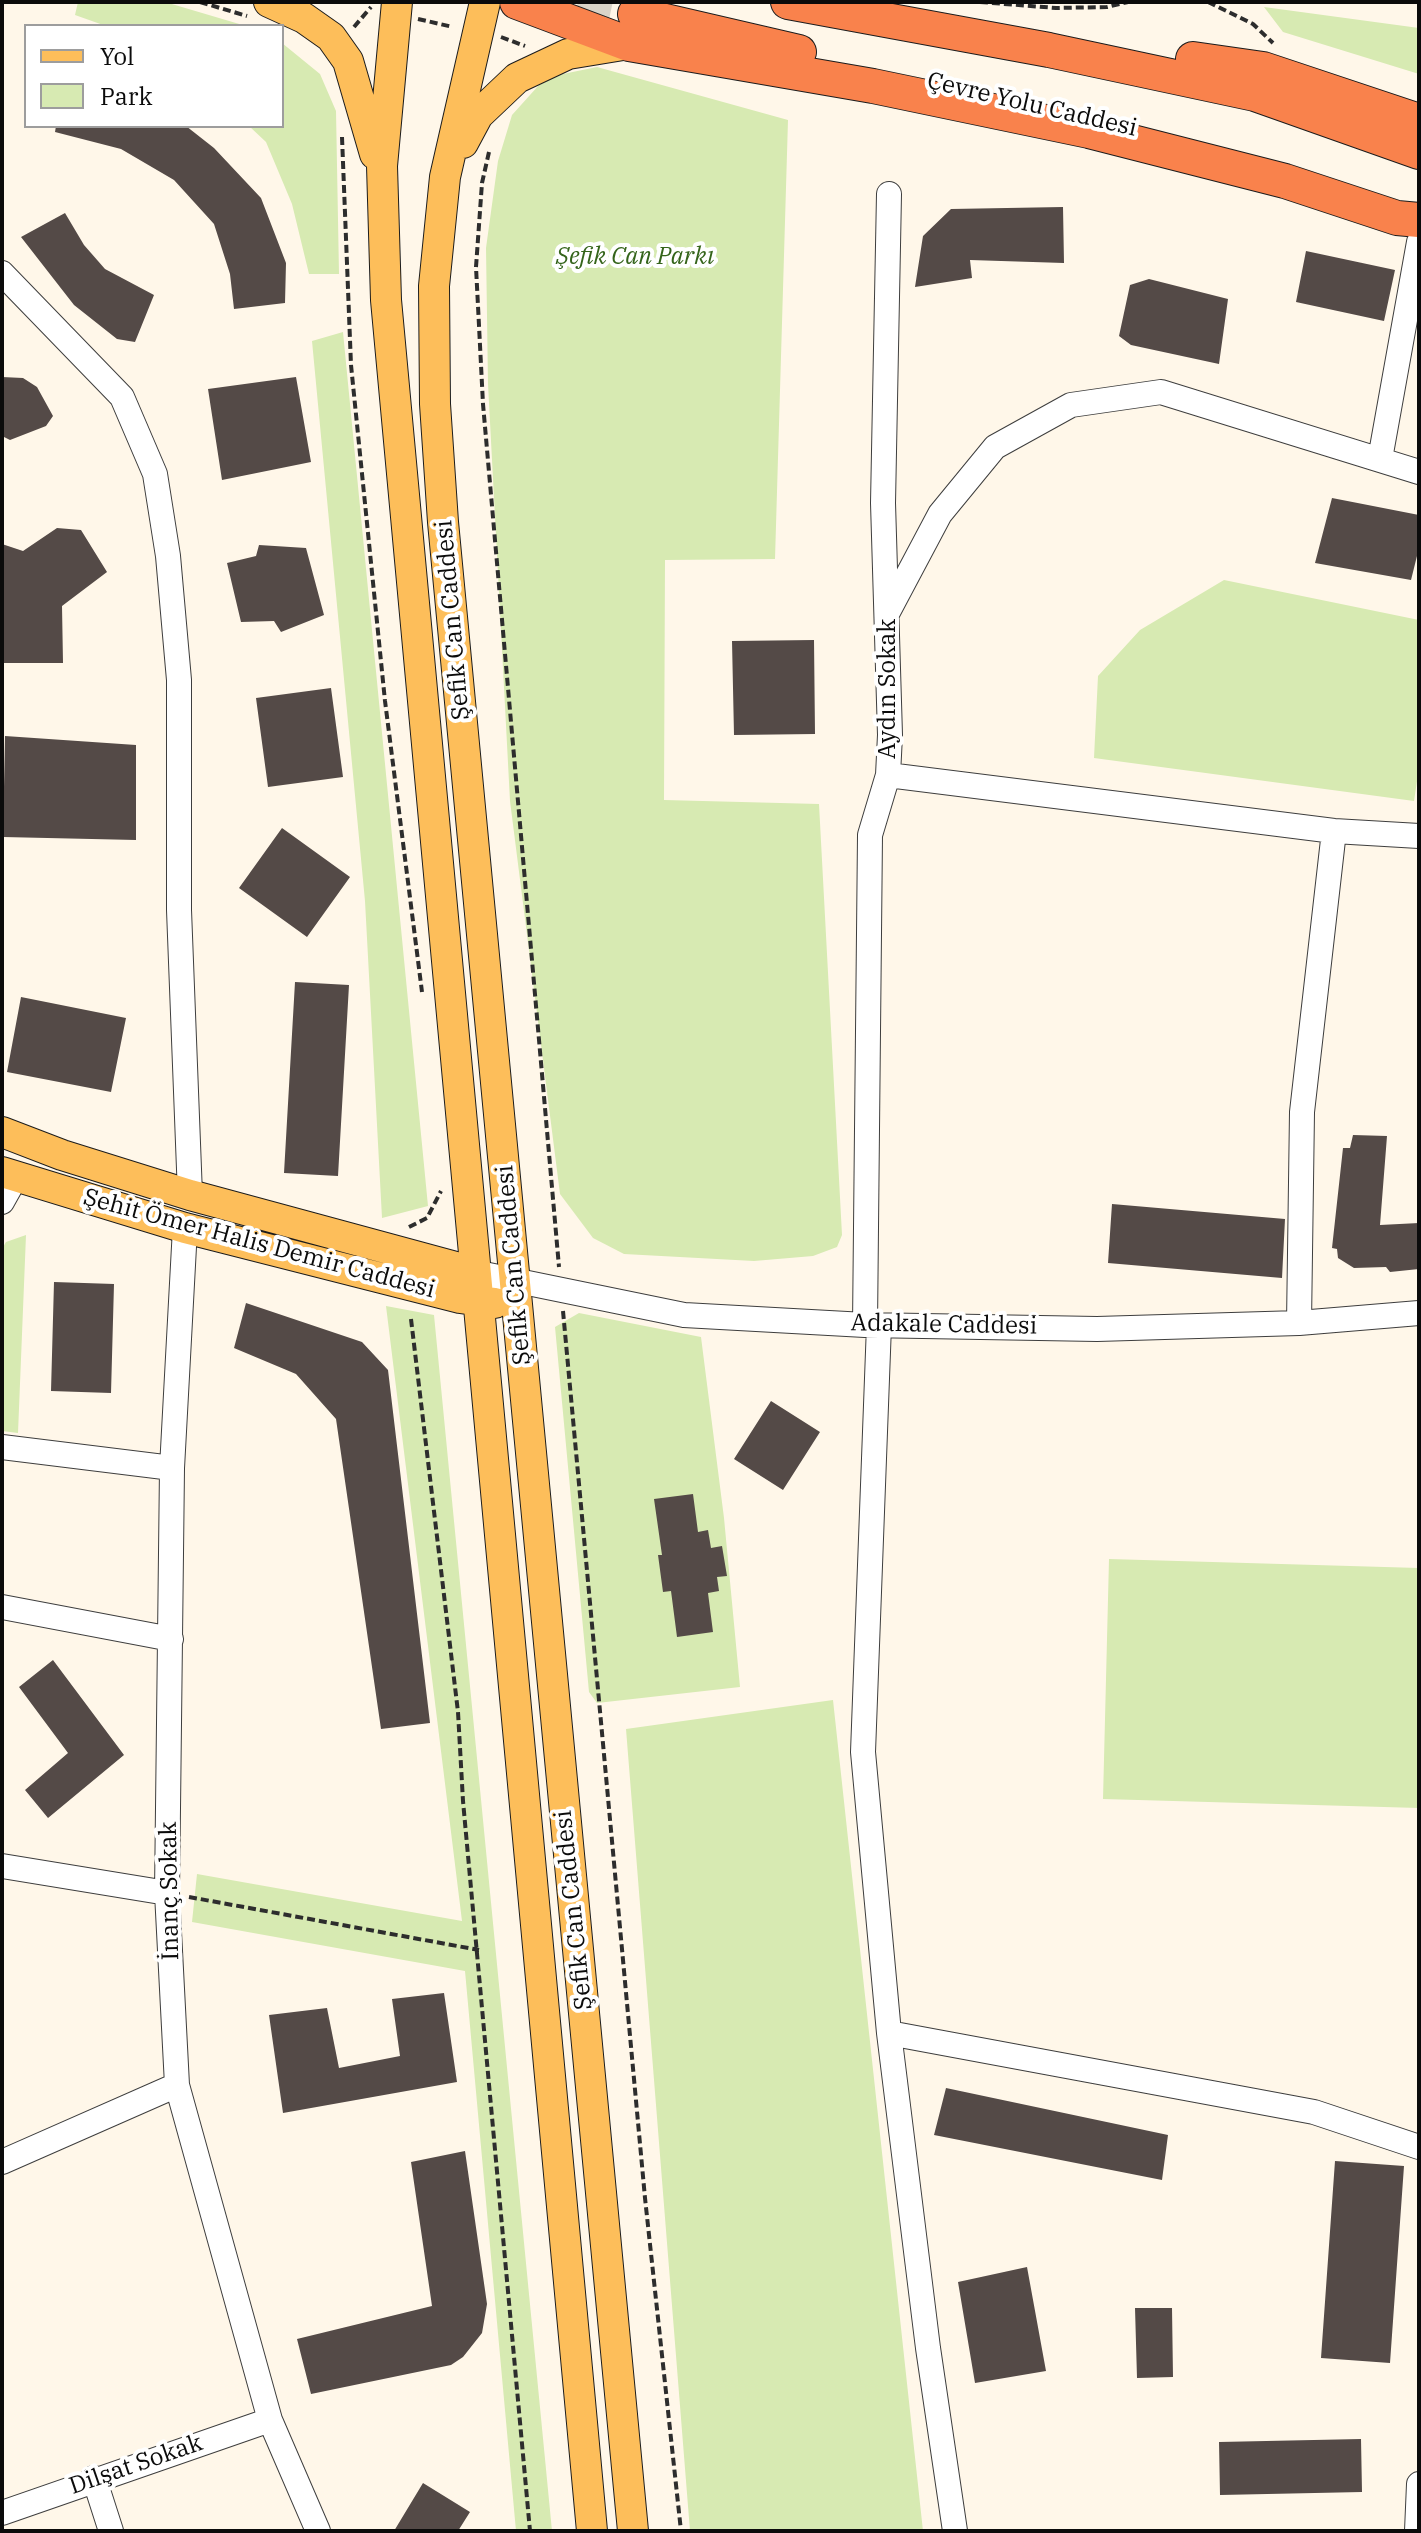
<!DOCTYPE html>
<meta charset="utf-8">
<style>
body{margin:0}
#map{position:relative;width:1421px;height:2533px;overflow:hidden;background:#fff7e9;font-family:"IBM Plex Serif",serif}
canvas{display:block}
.frame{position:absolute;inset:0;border:4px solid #0b0b0b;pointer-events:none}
.legend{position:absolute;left:24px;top:24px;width:260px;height:104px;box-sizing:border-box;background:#fff;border:2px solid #9d9d9d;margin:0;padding:10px 14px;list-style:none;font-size:24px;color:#0b0b0b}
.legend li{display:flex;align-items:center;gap:16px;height:40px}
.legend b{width:40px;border:2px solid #9d9d9d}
</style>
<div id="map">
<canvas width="1421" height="2533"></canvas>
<div class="frame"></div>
<ul class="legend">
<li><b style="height:10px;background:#fdbe5a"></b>Yol</li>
<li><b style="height:22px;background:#d7eab2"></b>Park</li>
</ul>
</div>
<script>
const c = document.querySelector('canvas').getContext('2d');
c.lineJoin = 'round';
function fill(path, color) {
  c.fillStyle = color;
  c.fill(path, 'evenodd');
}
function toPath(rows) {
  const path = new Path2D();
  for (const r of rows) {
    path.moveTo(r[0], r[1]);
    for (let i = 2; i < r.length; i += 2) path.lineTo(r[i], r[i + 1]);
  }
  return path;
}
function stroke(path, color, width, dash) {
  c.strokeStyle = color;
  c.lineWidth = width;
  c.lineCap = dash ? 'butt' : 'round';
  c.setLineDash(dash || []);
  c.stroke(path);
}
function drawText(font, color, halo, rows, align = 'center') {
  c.font = font + ' "IBM Plex Serif",serif';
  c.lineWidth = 8;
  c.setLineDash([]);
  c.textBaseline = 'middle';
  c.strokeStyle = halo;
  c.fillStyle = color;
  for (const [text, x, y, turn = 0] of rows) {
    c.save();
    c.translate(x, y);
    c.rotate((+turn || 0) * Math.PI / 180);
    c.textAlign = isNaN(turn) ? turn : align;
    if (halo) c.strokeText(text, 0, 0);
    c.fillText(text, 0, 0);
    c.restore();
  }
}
fill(toPath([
 [78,2,165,2,246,26,106,26,75,15],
 [1264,7,1419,28,1419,74,1283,32],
 [282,43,320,74,336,111,339,274,309,274,292,204,266,142,249,126,282,126],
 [597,67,788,120,775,559,665,560,664,800,819,804,842,1235,837,1247,813,1256,754,1261,624,1254,593,1238,560,1194,510,801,488,384,486,248,498,161,512,115,539,85,558,75],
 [343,332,428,1206,382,1218,365,901,312,341],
 [1224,580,1419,620,1419,768,1414,801,1094,758,1098,676,1140,630],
 [26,1235,18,1433,2,1431,2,1249,6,1242],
 [386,1306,434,1315,552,2531,516,2531,465,1971,192,1922,197,1874,462,1921],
 [579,1313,701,1337,724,1518,740,1687,597,1703,589,1692,555,1327],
 [1109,1559,1419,1568,1419,1808,1103,1799],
 [833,1700,923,2531,690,2531,626,1729]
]), '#d7eab2');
fill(toPath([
 [56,126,186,126,214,148,261,198,286,263,285,303,234,309,230,274,214,224,174,180,121,149,55,132],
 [1063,207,1064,263,970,260,972,278,915,287,923,236,951,209],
 [65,213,84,245,105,269,154,295,135,342,117,339,74,305,21,237],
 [1306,251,1395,270,1384,321,1296,302],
 [1149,279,1228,299,1219,364,1131,345,1119,336,1130,285],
 [2,377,23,378,37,387,53,416,46,426,10,440,2,436],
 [296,377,311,462,222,480,208,389],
 [1332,498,1419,515,1419,548,1411,580,1315,563],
 [57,528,81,530,107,572,62,606,63,663,2,663,2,544,23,551],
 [259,545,306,548,324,615,281,632,274,621,241,622,227,563,256,556],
 [814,640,815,734,734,735,732,641],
 [331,688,343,777,268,787,256,698],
 [5,736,136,745,136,840,3,837],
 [282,828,350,877,307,937,239,888],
 [295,982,349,985,338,1176,284,1173],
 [21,997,126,1018,111,1092,7,1072],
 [1353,1135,1387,1136,1380,1225,1419,1223,1419,1269,1390,1272,1386,1267,1354,1268,1338,1258,1337,1249,1332,1248,1343,1148,1350,1148],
 [1112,1204,1285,1219,1282,1278,1108,1263],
 [54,1282,114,1284,111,1393,51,1391],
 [246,1303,362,1342,388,1370,430,1723,381,1729,336,1419,296,1374,234,1348],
 [771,1401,820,1432,783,1490,734,1459],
 [693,1494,698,1532,708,1530,711,1548,722,1546,727,1576,717,1577,719,1591,708,1593,713,1632,677,1637,671,1591,663,1592,658,1555,662,1555,654,1499],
 [53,1660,124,1755,48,1818,25,1790,68,1753,19,1687],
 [444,1993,457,2082,283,2113,269,2015,327,2008,339,2068,400,2056,392,1999],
 [946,2088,1168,2135,1162,2180,934,2135],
 [465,2151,487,2304,482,2333,463,2357,451,2365,311,2394,297,2339,432,2306,411,2162],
 [1335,2161,1404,2166,1390,2363,1321,2358],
 [1027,2267,1046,2371,975,2383,958,2282],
 [1135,2308,1172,2308,1173,2377,1137,2378],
 [1361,2439,1362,2492,1220,2495,1219,2442],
 [423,2483,470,2512,458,2531,394,2531]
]), '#544a47');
stroke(toPath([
 [578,2,635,14]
]), '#dad4c8', 34, [34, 17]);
const minor = toPath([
 [2,273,122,397,155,474,168,556,179,680,179,910,190,1195],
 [1380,459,1419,242],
 [888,612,940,514,995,447,1071,405,1161,392,1419,472],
 [888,775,1334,831,1419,836],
 [2,1202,16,1177],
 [185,1228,172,1468,167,1893,177,2085,270,2420,318,2531],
 [474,1272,684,1315,865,1325,1097,1329,1299,1323,1419,1313],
 [1299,1323,1302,1112,1334,831],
 [865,1325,870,835,888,775,890,735,883,503,889,194],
 [879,1325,863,1752,889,2033,928,2348,955,2531],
 [2,1447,172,1468],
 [2,1607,171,1639],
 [2,1866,167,1893],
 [889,2033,1314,2112,1419,2147],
 [2,2162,177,2085],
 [94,2478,111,2531],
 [2,2513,270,2420],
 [1417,2531,1419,2484]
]);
const major = toPath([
 [269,2,304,18,331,37,348,61,375,154],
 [397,2,382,166,386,300,592,2531],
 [485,2,445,177,434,286,435,404,443,522,633,2531],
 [463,143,478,115,517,78,568,54,629,44],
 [2,1132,62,1155,190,1195,474,1272],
 [2,1172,185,1228,460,1298,495,1303]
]);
const highway = toPath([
 [517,2,629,44,873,86,1089,131,1285,181,1397,218,1419,220],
 [788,2,1049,50,1255,94,1419,152],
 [635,14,799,52],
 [1193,59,1263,69,1419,121]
]);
stroke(minor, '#3e3e3e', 26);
stroke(major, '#1c1c1c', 32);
stroke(highway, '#1c1c1c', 36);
stroke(toPath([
 [200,2,247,16],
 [980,2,1056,8,1107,7,1128,2],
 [1208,2,1253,24,1273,43],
 [418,19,453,27],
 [354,27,371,7],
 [501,37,525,46],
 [342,137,351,365,385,701,422,992],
 [489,152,482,183,476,267,483,404,559,1267],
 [409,1227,427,1218,441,1191],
 [563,1311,645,2198,681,2531],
 [411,1319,458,1712,463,1801,530,2531],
 [189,1897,479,1950]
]), '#2d2d2d', 4, [8, 4]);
stroke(minor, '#fff', 24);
stroke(major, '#fdbe5a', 30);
stroke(highway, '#f9824c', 34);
drawText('24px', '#0b0b0b', '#fff', [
 ["Çevre Yolu Caddesi",1032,105,13],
 ["Şefik Can Caddesi",453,620,-95],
 ["Aydın Sokak",888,689,-90],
 ["Şehit Ömer Halis Demir Caddesi",259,1244,15],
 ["Şefik Can Caddesi",514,1265,-95],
 ["Adakale Caddesi",944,1325,1],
 ["İnanç Sokak",170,1891,-91],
 ["Şefik Can Caddesi",574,1910,-96],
 ["Dilşat Sokak",136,2465,-19]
]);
drawText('italic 24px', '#34641a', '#fff', [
 ["Şefik Can Parkı",635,257]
]);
</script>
